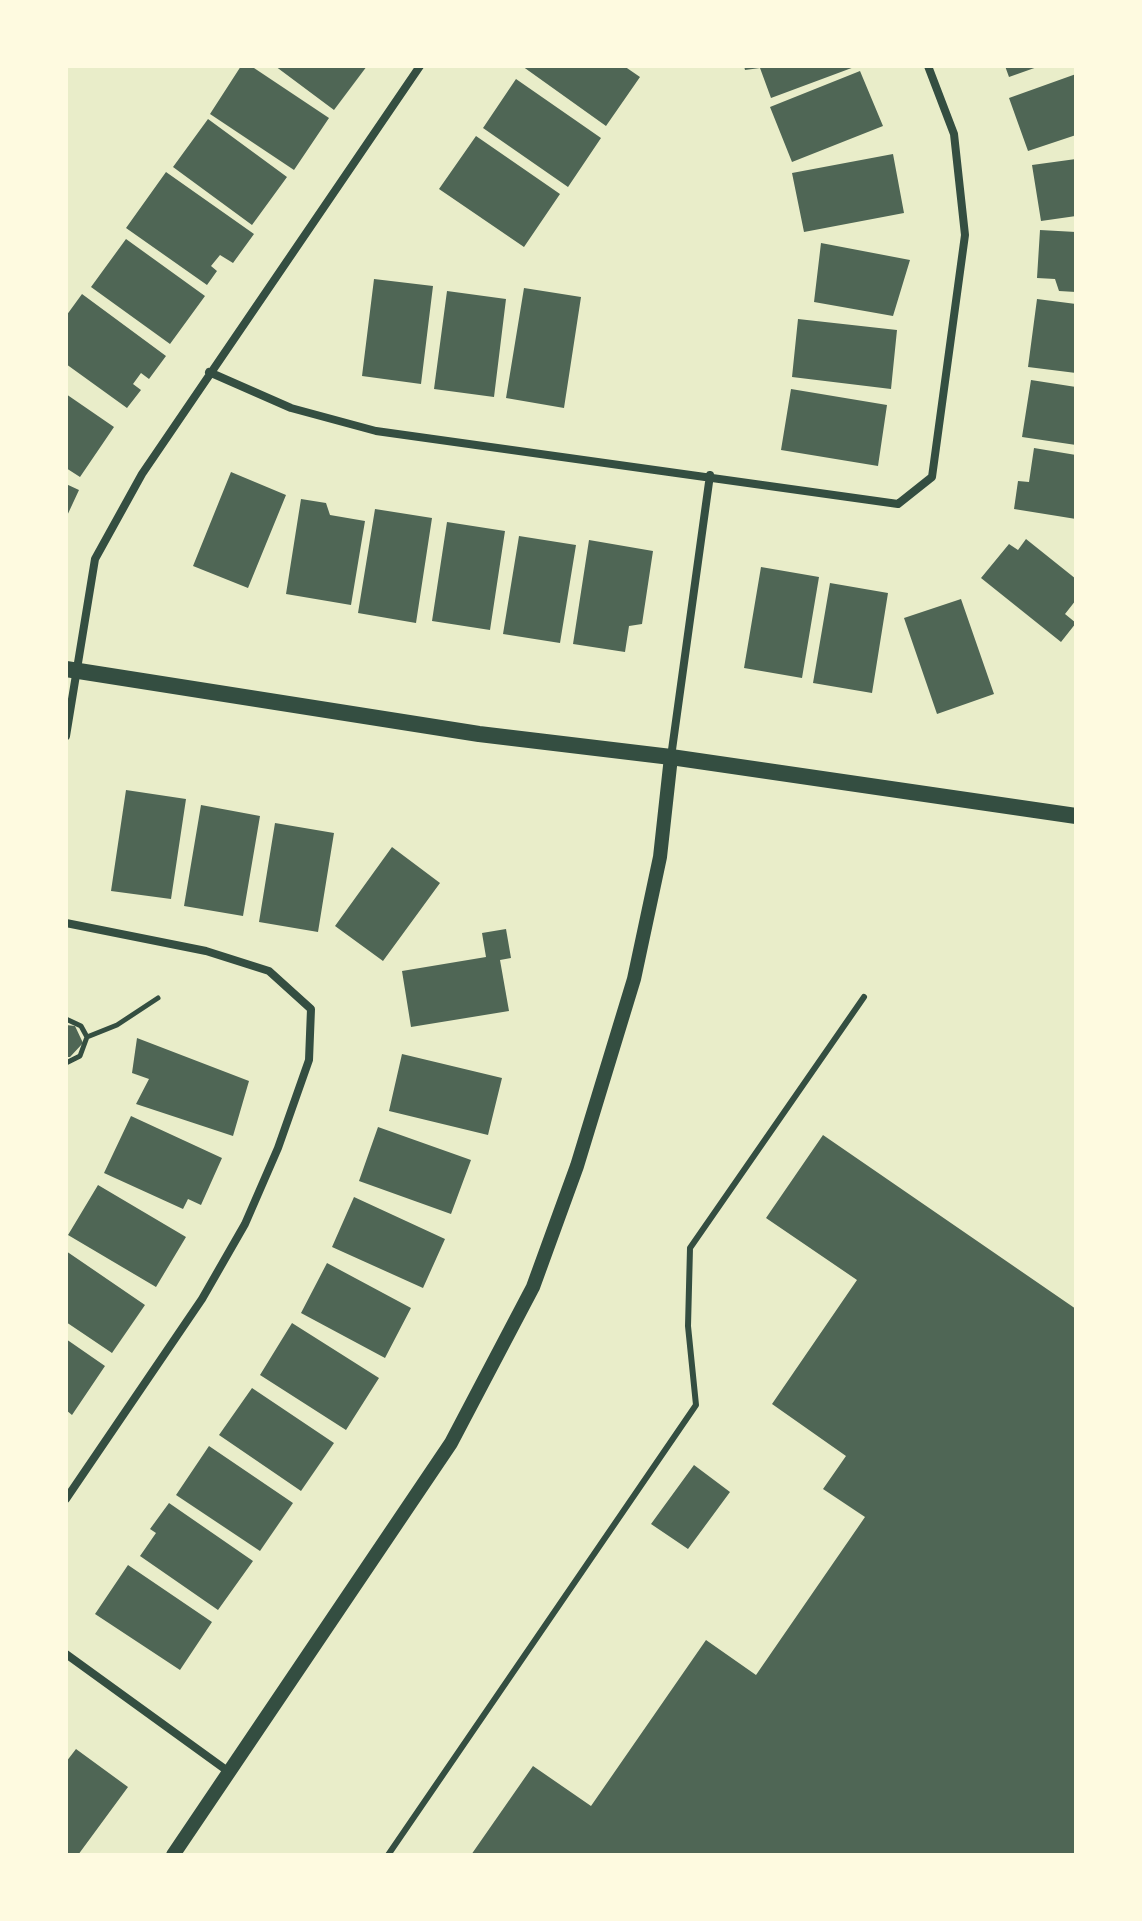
<!DOCTYPE html>
<style>
body{margin:0}
#map{position:relative;width:1142px;height:1921px;overflow:hidden;background:#e9edc9;font-family:"Golos Text",sans-serif}
canvas{display:block}
.frame{position:absolute;inset:0;border:68px solid #fefae0;pointer-events:none}
</style>
<div id="map">
<canvas width="1142" height="1921"></canvas>
<div class="frame"></div>
</div>
<script>
const c = document.querySelector('canvas').getContext('2d');
c.lineJoin = 'round';
function fill(path, color) {
  c.fillStyle = color;
  c.fill(path, 'evenodd');
}
function toPath(rows) {
  const path = new Path2D();
  for (const r of rows) {
    path.moveTo(r[0], r[1]);
    for (let i = 2; i < r.length; i += 2) path.lineTo(r[i], r[i + 1]);
  }
  return path;
}
function stroke(path, color, width, dash) {
  c.strokeStyle = color;
  c.lineWidth = width;
  c.lineCap = dash ? 'butt' : 'round';
  c.setLineDash(dash || []);
  c.stroke(path);
}
fill(toPath([
 [241,66,251,66,329,118,294,170,210,114],
 [275,66,367,66,334,110],
 [522,66,624,66,640,77,606,126],
 [744,66,857,66,771,98,760,68,745,70],
 [1005,66,1040,66,1009,77],
 [860,71,883,126,792,162,770,107],
 [1076,74,1076,135,1028,151,1009,98],
 [516,79,601,138,568,187,483,128],
 [208,119,287,177,252,225,173,167],
 [476,136,560,194,524,247,439,189],
 [893,154,904,213,804,232,792,173],
 [1076,159,1076,216,1041,221,1032,165],
 [166,172,254,234,233,263,220,255,211,266,217,271,207,285,126,228],
 [1040,230,1076,232,1076,292,1059,291,1055,279,1037,278],
 [126,239,205,296,170,344,91,287],
 [821,243,910,260,893,316,814,302],
 [374,279,433,286,421,384,362,376],
 [524,288,581,297,564,408,506,398],
 [447,291,506,299,494,397,434,389],
 [82,294,166,356,149,379,141,373,133,384,141,390,127,408,66,364,66,316],
 [1037,299,1076,304,1076,373,1028,367],
 [798,319,897,330,891,389,792,377],
 [1031,380,1076,387,1076,445,1022,437],
 [791,389,887,405,878,466,781,450],
 [66,394,114,427,80,477,66,468],
 [1034,448,1076,455,1076,519,1014,509,1018,481,1029,482],
 [231,472,286,495,248,588,193,566],
 [66,484,79,490,66,518],
 [301,499,326,503,330,515,365,521,351,605,286,594],
 [375,509,432,518,416,623,358,613],
 [447,522,505,531,490,630,432,621],
 [519,536,576,545,560,643,503,634],
 [1026,539,1076,579,1076,600,1065,614,1076,623,1061,642,981,578,1009,544,1018,550],
 [589,540,653,551,642,624,629,626,625,652,573,644],
 [761,567,819,577,802,678,744,668],
 [830,583,888,593,872,693,813,683],
 [961,599,994,694,937,714,904,618],
 [126,790,186,799,171,899,111,891],
 [201,805,260,816,243,916,184,906],
 [275,823,334,833,318,932,259,922],
 [392,847,440,883,383,961,335,926],
 [506,929,511,958,500,960,509,1011,411,1027,402,971,486,957,482,933],
 [66,1025,75,1026,83,1043,70,1057,66,1057],
 [137,1038,249,1081,233,1136,136,1104,149,1079,132,1073],
 [402,1054,502,1078,488,1135,389,1111],
 [131,1116,222,1158,201,1205,188,1199,183,1209,104,1173],
 [378,1127,471,1160,451,1214,359,1181],
 [823,1135,1076,1309,1076,1855,471,1855,533,1766,591,1806,706,1640,756,1675,865,1517,823,1489,846,1456,772,1404,857,1280,766,1218],
 [98,1185,186,1237,156,1287,68,1235],
 [354,1197,445,1239,423,1288,332,1247],
 [66,1251,145,1305,112,1353,66,1322],
 [327,1263,411,1308,385,1358,301,1313],
 [292,1323,379,1378,346,1430,260,1375],
 [66,1339,105,1366,72,1415,66,1410],
 [252,1388,334,1443,301,1491,219,1435],
 [209,1446,293,1503,260,1551,176,1495],
 [694,1465,730,1492,688,1549,651,1524],
 [169,1503,253,1561,218,1610,140,1556,156,1533,150,1529],
 [128,1565,212,1622,180,1670,95,1614],
 [76,1749,128,1787,78,1855,66,1855,66,1762]
]), '#4f6655');
stroke(toPath([
 [66,1019,81,1026,87,1037],
 [66,1063,80,1056,87,1037,117,1025,158,998]
]), '#344e41', 5);
stroke(toPath([
 [388,1855,696,1405,688,1326,690,1248,864,997]
]), '#344e41', 6);
stroke(toPath([
 [209,372,291,408,376,431,898,504,932,477,965,235,954,134,928,66],
 [66,736,95,559,142,474,420,66],
 [671,757,710,475],
 [66,923,206,951,269,971,311,1009,309,1060,278,1148,245,1224,202,1299,66,1499],
 [66,1654,229,1772]
]), '#344e41', 8);
stroke(toPath([
 [173,1855,451,1443,533,1287,577,1166,634,979,660,857,671,757]
]), '#344e41', 14);
stroke(toPath([
 [66,669,479,734,671,757,1076,816]
]), '#344e41', 16);
</script>
